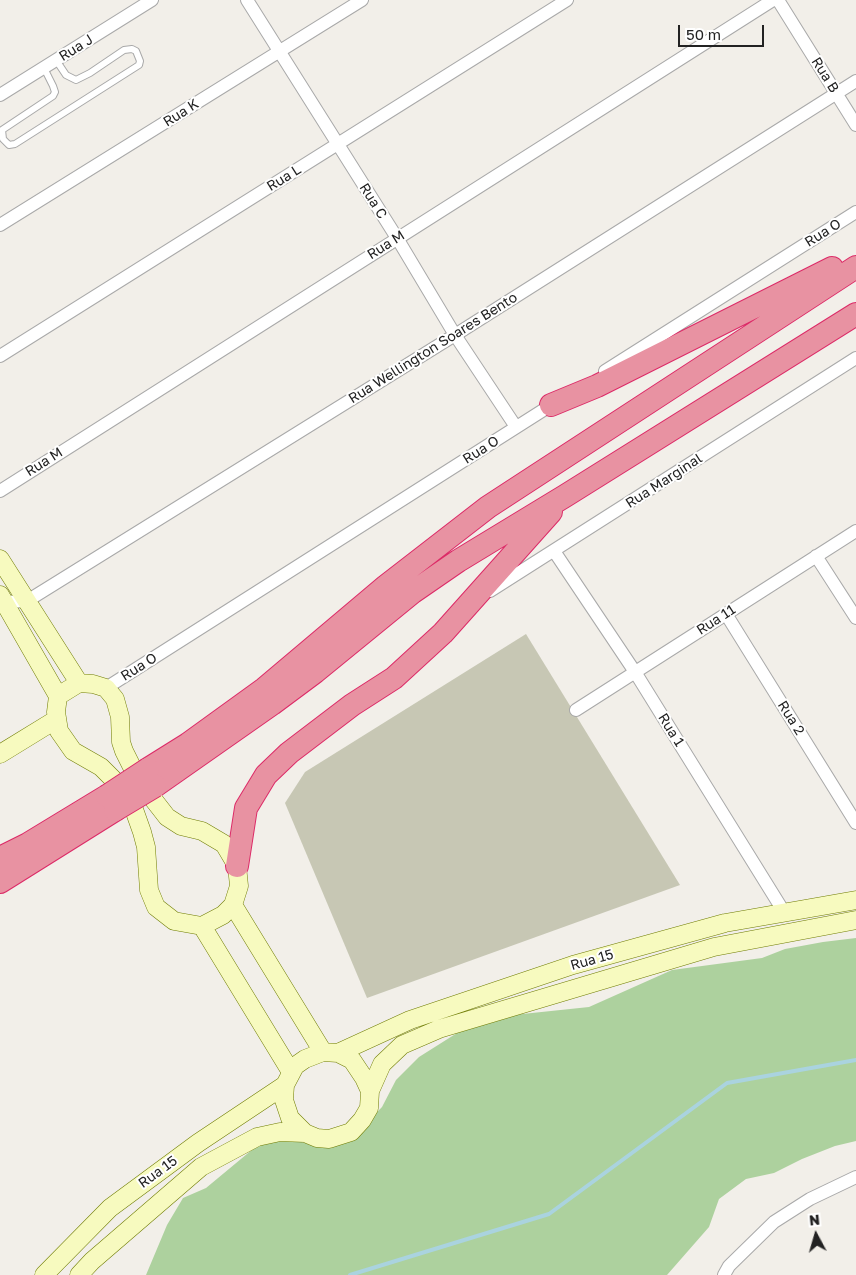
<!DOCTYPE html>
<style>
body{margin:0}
#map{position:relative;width:856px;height:1275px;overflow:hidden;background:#f2efe9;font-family:"Golos Text",sans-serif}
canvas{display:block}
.north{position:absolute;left:791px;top:1210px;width:50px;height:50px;-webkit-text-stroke:4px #fff;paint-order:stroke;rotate:354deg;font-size:14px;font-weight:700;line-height:20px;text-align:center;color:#222}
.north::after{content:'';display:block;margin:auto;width:18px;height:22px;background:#222;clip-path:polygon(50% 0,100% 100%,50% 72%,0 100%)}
.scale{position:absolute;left:678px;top:25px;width:86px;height:22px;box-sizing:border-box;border:2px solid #222;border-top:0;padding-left:6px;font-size:15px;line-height:18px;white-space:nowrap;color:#222;-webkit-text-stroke:4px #fff;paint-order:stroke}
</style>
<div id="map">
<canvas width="856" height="1275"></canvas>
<div class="north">N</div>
<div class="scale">50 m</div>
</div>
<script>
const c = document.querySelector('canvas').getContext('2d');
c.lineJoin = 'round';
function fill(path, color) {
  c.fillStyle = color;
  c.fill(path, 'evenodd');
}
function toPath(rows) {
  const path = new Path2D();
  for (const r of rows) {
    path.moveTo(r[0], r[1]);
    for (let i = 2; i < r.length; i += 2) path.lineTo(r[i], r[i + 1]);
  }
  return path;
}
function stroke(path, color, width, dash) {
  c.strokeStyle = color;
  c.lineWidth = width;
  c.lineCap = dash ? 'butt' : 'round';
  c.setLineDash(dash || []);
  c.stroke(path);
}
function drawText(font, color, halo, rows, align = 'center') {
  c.font = font + ' "Golos Text",sans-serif';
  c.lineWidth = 4;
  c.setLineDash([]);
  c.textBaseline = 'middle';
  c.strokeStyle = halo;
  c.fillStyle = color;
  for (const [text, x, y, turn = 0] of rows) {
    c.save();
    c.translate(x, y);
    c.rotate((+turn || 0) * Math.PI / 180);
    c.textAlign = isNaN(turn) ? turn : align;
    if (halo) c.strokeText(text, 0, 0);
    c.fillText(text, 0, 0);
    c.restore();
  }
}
fill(toPath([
 [526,634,680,885,367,998,285,803,305,772]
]), '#c7c7b4');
fill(toPath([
 [856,938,856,1141,835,1146,802,1159,774,1173,746,1179,719,1199,709,1227,667,1275,146,1275,167,1225,183,1198,206,1188,253,1149,281,1137,322,1147,354,1136,382,1107,396,1080,419,1057,465,1028,494,1017,589,1007,672,970,762,958,785,949,823,942]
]), '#add19e');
stroke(toPath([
 [350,1275,549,1214,727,1083,856,1060]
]), '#aad3df', 4);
const lane = toPath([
 [44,68,53,86,55,92,53,96,2,130,3,139,9,145,15,144,139,65,140,61,136,51,132,49,124,50,90,73,76,80,66,75,56,60]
]);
const street = toPath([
 [247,0,397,238,455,335,516,427],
 [778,0,856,125],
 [0,95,152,0],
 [0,225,362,0],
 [0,356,567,0],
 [605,371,856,212],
 [0,491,773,0],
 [554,551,635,672,784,912],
 [816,556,856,618],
 [490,591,856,358],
 [5,602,27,601,455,335,856,81],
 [726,614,856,823],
 [106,688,556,402],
 [576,710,856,531],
 [724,1275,729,1266,774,1222,810,1199,856,1177]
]);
const secondary = toPath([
 [0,559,79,683],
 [0,595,58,696],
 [0,754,57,719],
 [233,905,323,1052,338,1053,352,1060,364,1078,370,1091,369,1108,362,1120,351,1132,329,1139,317,1138,305,1133,290,1118,284,1100,285,1085,295,1066,305,1059,323,1052],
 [202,926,223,915,233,905,239,886,237,866,224,844,202,831,181,826,167,817,139,781,124,751,121,742,120,717,115,699,106,688,93,684,79,683,58,696,56,712,59,731,73,751,101,767,125,791,131,801,142,832,146,847,149,890,156,907,174,921,202,926,291,1072],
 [338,1053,410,1020,573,965,725,923,856,900],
 [370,1091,382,1064,402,1045,439,1029,714,947,856,920],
 [44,1275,110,1208,198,1143,285,1085],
 [79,1275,92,1261,201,1167,257,1137,280,1132,305,1133]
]);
const highway = toPath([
 [551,405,597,386,832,268],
 [148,769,188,744,264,689,386,586,488,507,856,267],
 [155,786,272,704,315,672,413,592,458,561,565,496,856,314],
 [0,858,28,844,107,796],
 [237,866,246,808,266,775,289,753,352,705,394,678,443,633,551,512],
 [0,882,115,810]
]);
stroke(lane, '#a9a9a9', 8);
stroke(street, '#a9a9a9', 14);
stroke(secondary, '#707d05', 19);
stroke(highway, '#dc2a67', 24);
stroke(lane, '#fff', 6);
stroke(street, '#fff', 12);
stroke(secondary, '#f7fabf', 18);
stroke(highway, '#e892a2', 22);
const highwayBridge = toPath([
 [107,796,148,769],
 [115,810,155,786]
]);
stroke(highwayBridge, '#dc2a67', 24, []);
stroke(highwayBridge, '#e892a2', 22);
drawText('14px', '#222', '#fff', [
 ["Rua J",76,48,-32],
 ["Rua B",825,75,58],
 ["Rua K",181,113,-32],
 ["Rua L",284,178,-32],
 ["Rua C",373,201,58],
 ["Rua O",823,233,-32],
 ["Rua M",386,245,-32],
 ["Rua Wellington Soares Bento",433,348,-32],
 ["Rua O",481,450,-32],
 ["Rua M",44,462,-32],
 ["Rua Marginal",664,481,-33],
 ["Rua 11",716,620,-33],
 ["Rua O",139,667,-32],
 ["Rua 2",791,718,58],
 ["Rua 1",671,730,58],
 ["Rua 15",592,960,-16],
 ["Rua 15",158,1172,-36]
]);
</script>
